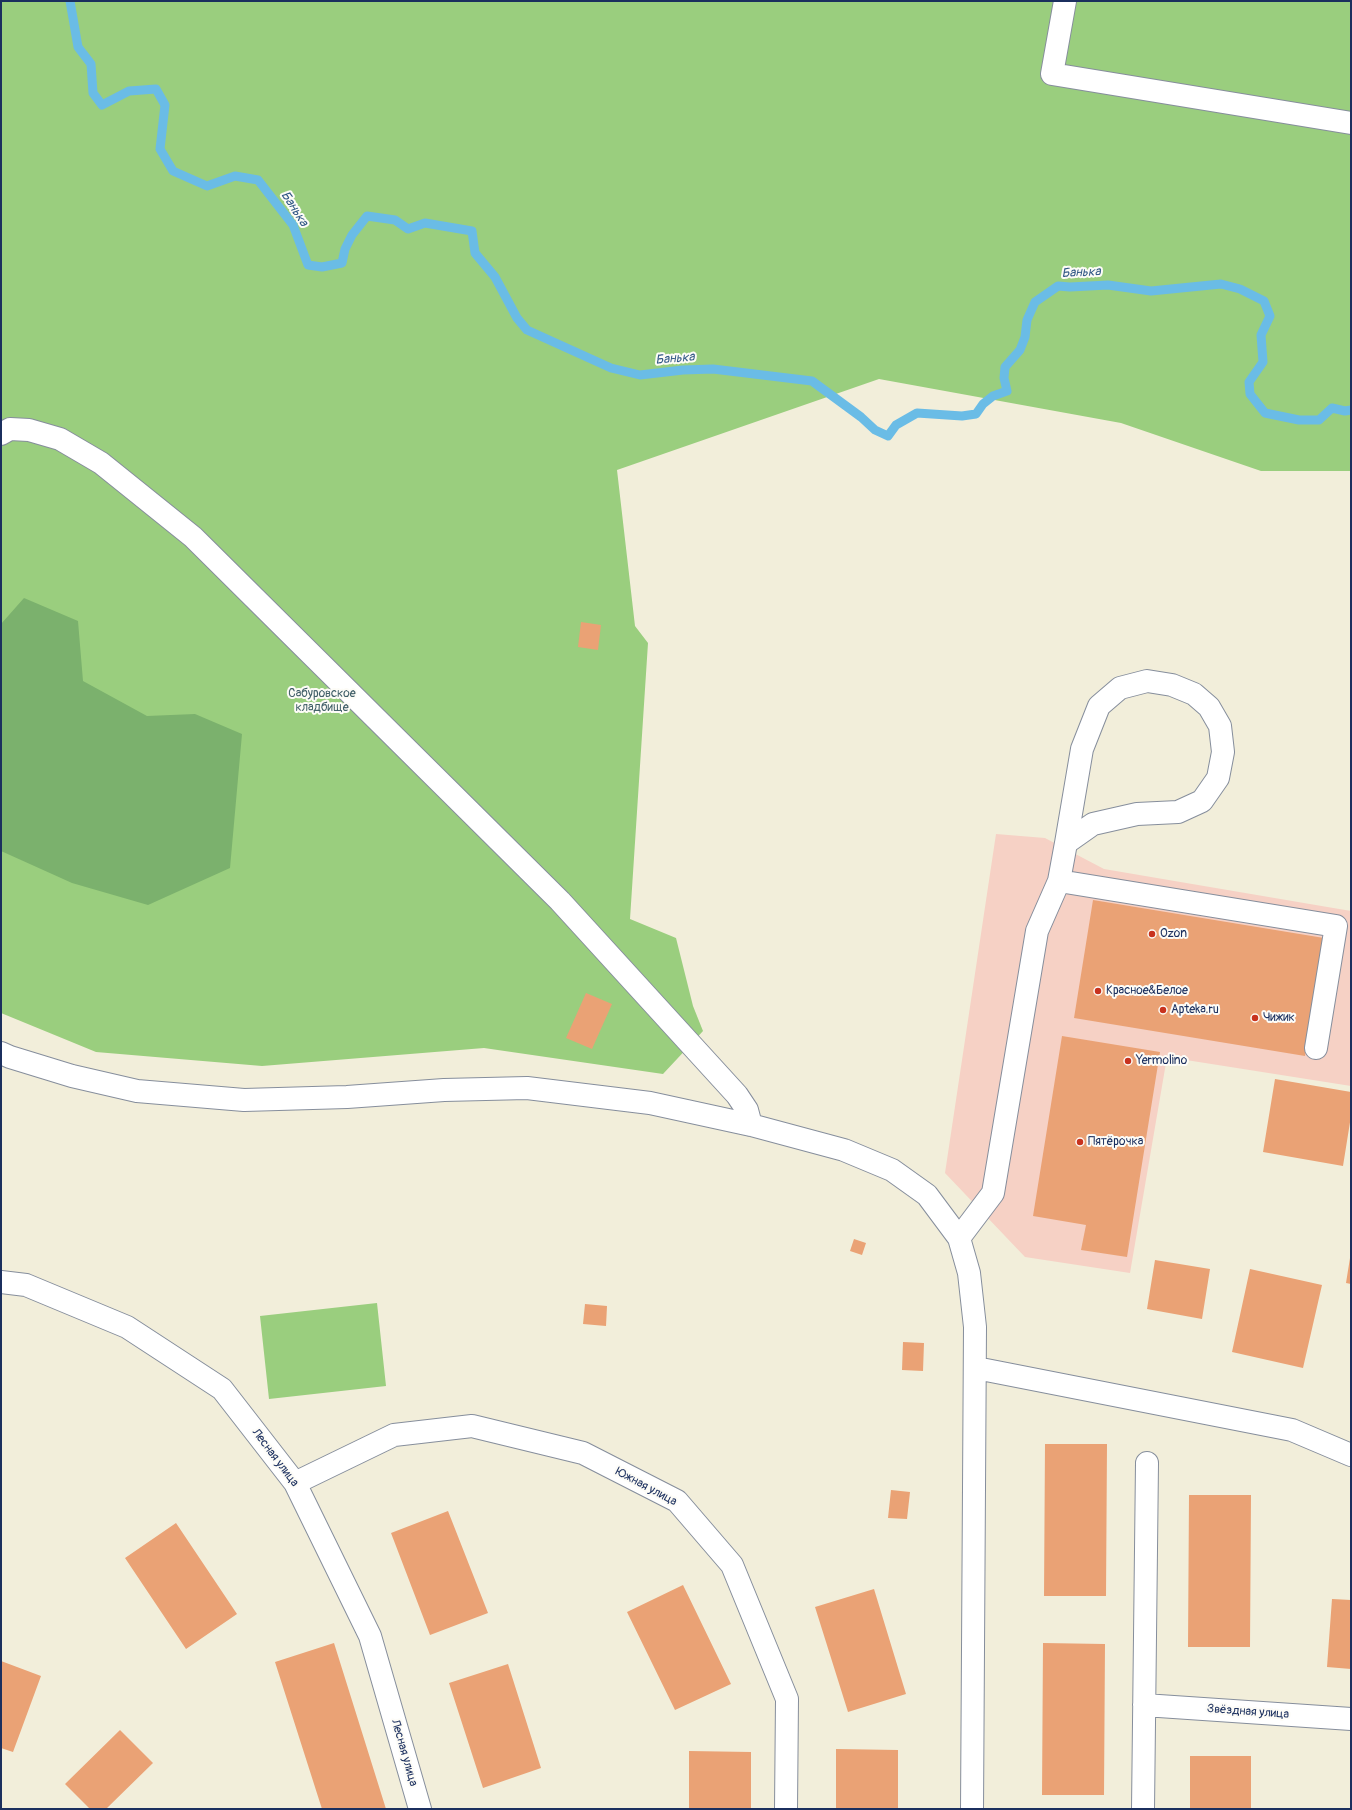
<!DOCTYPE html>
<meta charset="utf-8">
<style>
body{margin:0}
#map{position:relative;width:1352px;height:1810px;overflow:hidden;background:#f2eeda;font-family:Pangolin,sans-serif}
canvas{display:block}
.frame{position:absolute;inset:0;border:2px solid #1b2f5e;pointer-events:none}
</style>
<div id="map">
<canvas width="1352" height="1810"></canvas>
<div class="frame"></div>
</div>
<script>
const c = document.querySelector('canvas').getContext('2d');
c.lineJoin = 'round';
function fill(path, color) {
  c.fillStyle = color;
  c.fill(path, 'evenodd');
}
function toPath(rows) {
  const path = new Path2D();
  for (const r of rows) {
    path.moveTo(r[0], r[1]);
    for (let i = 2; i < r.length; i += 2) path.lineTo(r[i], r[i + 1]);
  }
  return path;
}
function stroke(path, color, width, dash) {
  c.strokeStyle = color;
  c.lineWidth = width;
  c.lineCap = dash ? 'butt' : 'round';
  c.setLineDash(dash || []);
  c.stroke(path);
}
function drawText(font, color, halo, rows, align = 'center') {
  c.font = font + ' Pangolin,sans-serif';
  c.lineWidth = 4;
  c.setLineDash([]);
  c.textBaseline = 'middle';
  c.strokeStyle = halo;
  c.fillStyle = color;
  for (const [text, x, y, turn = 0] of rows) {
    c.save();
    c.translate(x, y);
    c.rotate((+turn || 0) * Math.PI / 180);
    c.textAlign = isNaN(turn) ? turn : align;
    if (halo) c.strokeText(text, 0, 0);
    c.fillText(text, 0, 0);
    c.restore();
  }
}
fill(toPath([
 [996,834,1045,838,1104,869,1351,911,1351,1086,1167,1057,1130,1273,1025,1257,945,1173]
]), '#f6d1c5');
fill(toPath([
 [1,1,1351,1,1351,471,1261,471,1121,423,879,379,617,470,635,626,648,643,630,919,676,938,693,1006,703,1031,691,1044,663,1074,484,1048,262,1066,96,1052,1,1013],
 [377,1303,386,1386,269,1399,260,1316]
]), '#9ace7e');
fill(toPath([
 [24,598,78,621,83,681,147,716,195,714,242,734,230,868,148,905,72,883,1,851,1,624]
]), '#7bb16d');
stroke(toPath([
 [70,1,78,47,91,64,93,93,102,105,129,91,156,89,165,105,160,149,173,171,207,186,235,176,258,180,293,225,308,265,322,267,342,263,345,249,352,235,367,216,395,220,408,229,425,223,472,231,475,253,495,277,517,318,527,330,611,368,640,375,683,370,713,369,812,381,861,417,875,430,888,436,896,425,917,413,962,416,976,414,983,404,993,396,1007,391,1004,378,1005,367,1020,350,1025,337,1027,320,1035,302,1058,286,1070,287,1108,285,1151,291,1221,284,1240,289,1264,301,1270,316,1261,335,1263,362,1249,382,1250,394,1265,413,1299,420,1319,420,1332,408,1345,411,1351,410]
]), '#6abce6', 9);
fill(toPath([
 [581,622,601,625,598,650,578,647],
 [1093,900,1324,938,1305,1056,1074,1018],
 [586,993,612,1004,592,1049,566,1038],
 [1062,1036,1160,1052,1127,1257,1081,1250,1086,1225,1033,1216],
 [1275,1079,1351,1092,1351,1116,1343,1166,1263,1152],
 [854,1239,866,1243,862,1255,850,1251],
 [1350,1258,1351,1259,1351,1284,1346,1283],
 [1155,1260,1210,1269,1202,1319,1147,1309],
 [1250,1269,1322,1285,1303,1368,1232,1352],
 [585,1304,607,1306,606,1326,583,1324],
 [903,1342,924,1343,923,1371,902,1370],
 [1045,1444,1107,1444,1106,1596,1044,1596],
 [891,1490,910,1492,907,1519,888,1518],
 [1189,1495,1251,1495,1250,1647,1188,1647],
 [448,1511,488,1613,430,1635,391,1533],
 [176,1523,237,1614,186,1649,125,1558],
 [683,1585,731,1684,675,1710,627,1612],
 [874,1589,906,1694,848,1712,815,1607],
 [1332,1599,1351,1600,1351,1669,1327,1667],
 [334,1643,386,1809,322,1809,275,1662],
 [1043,1643,1105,1644,1104,1795,1042,1795],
 [1,1661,41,1676,13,1752,1,1748],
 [508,1664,541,1768,483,1788,449,1683],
 [120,1730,153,1763,106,1809,90,1809,65,1784],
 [836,1749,898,1750,898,1809,836,1809],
 [689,1751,751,1752,751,1809,689,1809],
 [1190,1756,1251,1756,1251,1809,1190,1809]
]), '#eaa275');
const minor = toPath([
 [1065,1,1052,74,1351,123],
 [1,434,10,429,29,430,60,439,101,463,193,537,560,901,737,1095,747,1110,751,1125],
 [1059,881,1066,843,1093,824,1137,814,1178,812,1202,801,1218,778,1223,752,1220,726,1209,707,1194,694,1172,685,1147,681,1120,688,1099,706,1082,749,1066,843],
 [1,1053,10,1057,72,1076,137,1091,244,1100,347,1097,444,1090,527,1088,650,1103,751,1125,844,1150,892,1170,927,1195,959,1238,969,1273,975,1327,972,1809],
 [959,1238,993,1193,1037,931,1059,881,1336,926,1316,1048],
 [1,1282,26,1285,127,1327,222,1389,295,1483,370,1636,420,1809],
 [976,1368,1292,1430,1351,1455],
 [295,1483,394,1435,472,1426,583,1453,677,1501,732,1565,787,1699,786,1809],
 [1144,1705,1351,1719],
 [1143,1809,1147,1463]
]);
stroke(minor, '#868e9c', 24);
stroke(minor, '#fff', 22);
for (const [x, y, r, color] of [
 [1152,934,4,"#c8321e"],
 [1098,991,4,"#c8321e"],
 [1163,1010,4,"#c8321e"],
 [1255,1018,4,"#c8321e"],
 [1128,1061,4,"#c8321e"],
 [1080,1142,4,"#c8321e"]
]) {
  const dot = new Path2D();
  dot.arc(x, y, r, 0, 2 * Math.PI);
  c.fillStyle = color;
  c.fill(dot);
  stroke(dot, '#fdfcf7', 1.5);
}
drawText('12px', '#415f68', '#fdfcf7', [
 ["Сабуровское",322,694],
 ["кладбище",322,708]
]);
drawText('12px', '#1b2f5e', '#fdfcf7', [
 ["Ozon",1160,934],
 ["Красное&Белое",1106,991],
 ["Apteka.ru",1171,1010],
 ["Чижик",1263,1018],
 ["Yermolino",1136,1061],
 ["Пятёрочка",1088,1142]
], 'left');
drawText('12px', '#1b2f5e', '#fdfcf7', [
 ["Лесная улица",275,1458,53],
 ["Южная улица",646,1487,28],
 ["Звёздная улица",1248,1712,4],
 ["Лесная улица",404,1753,74]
]);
drawText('italic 13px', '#335987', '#fdfcf7', [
 ["Банька",294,209,57],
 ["Банька",1081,273,-3],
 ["Банька",675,359,-5]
]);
</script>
